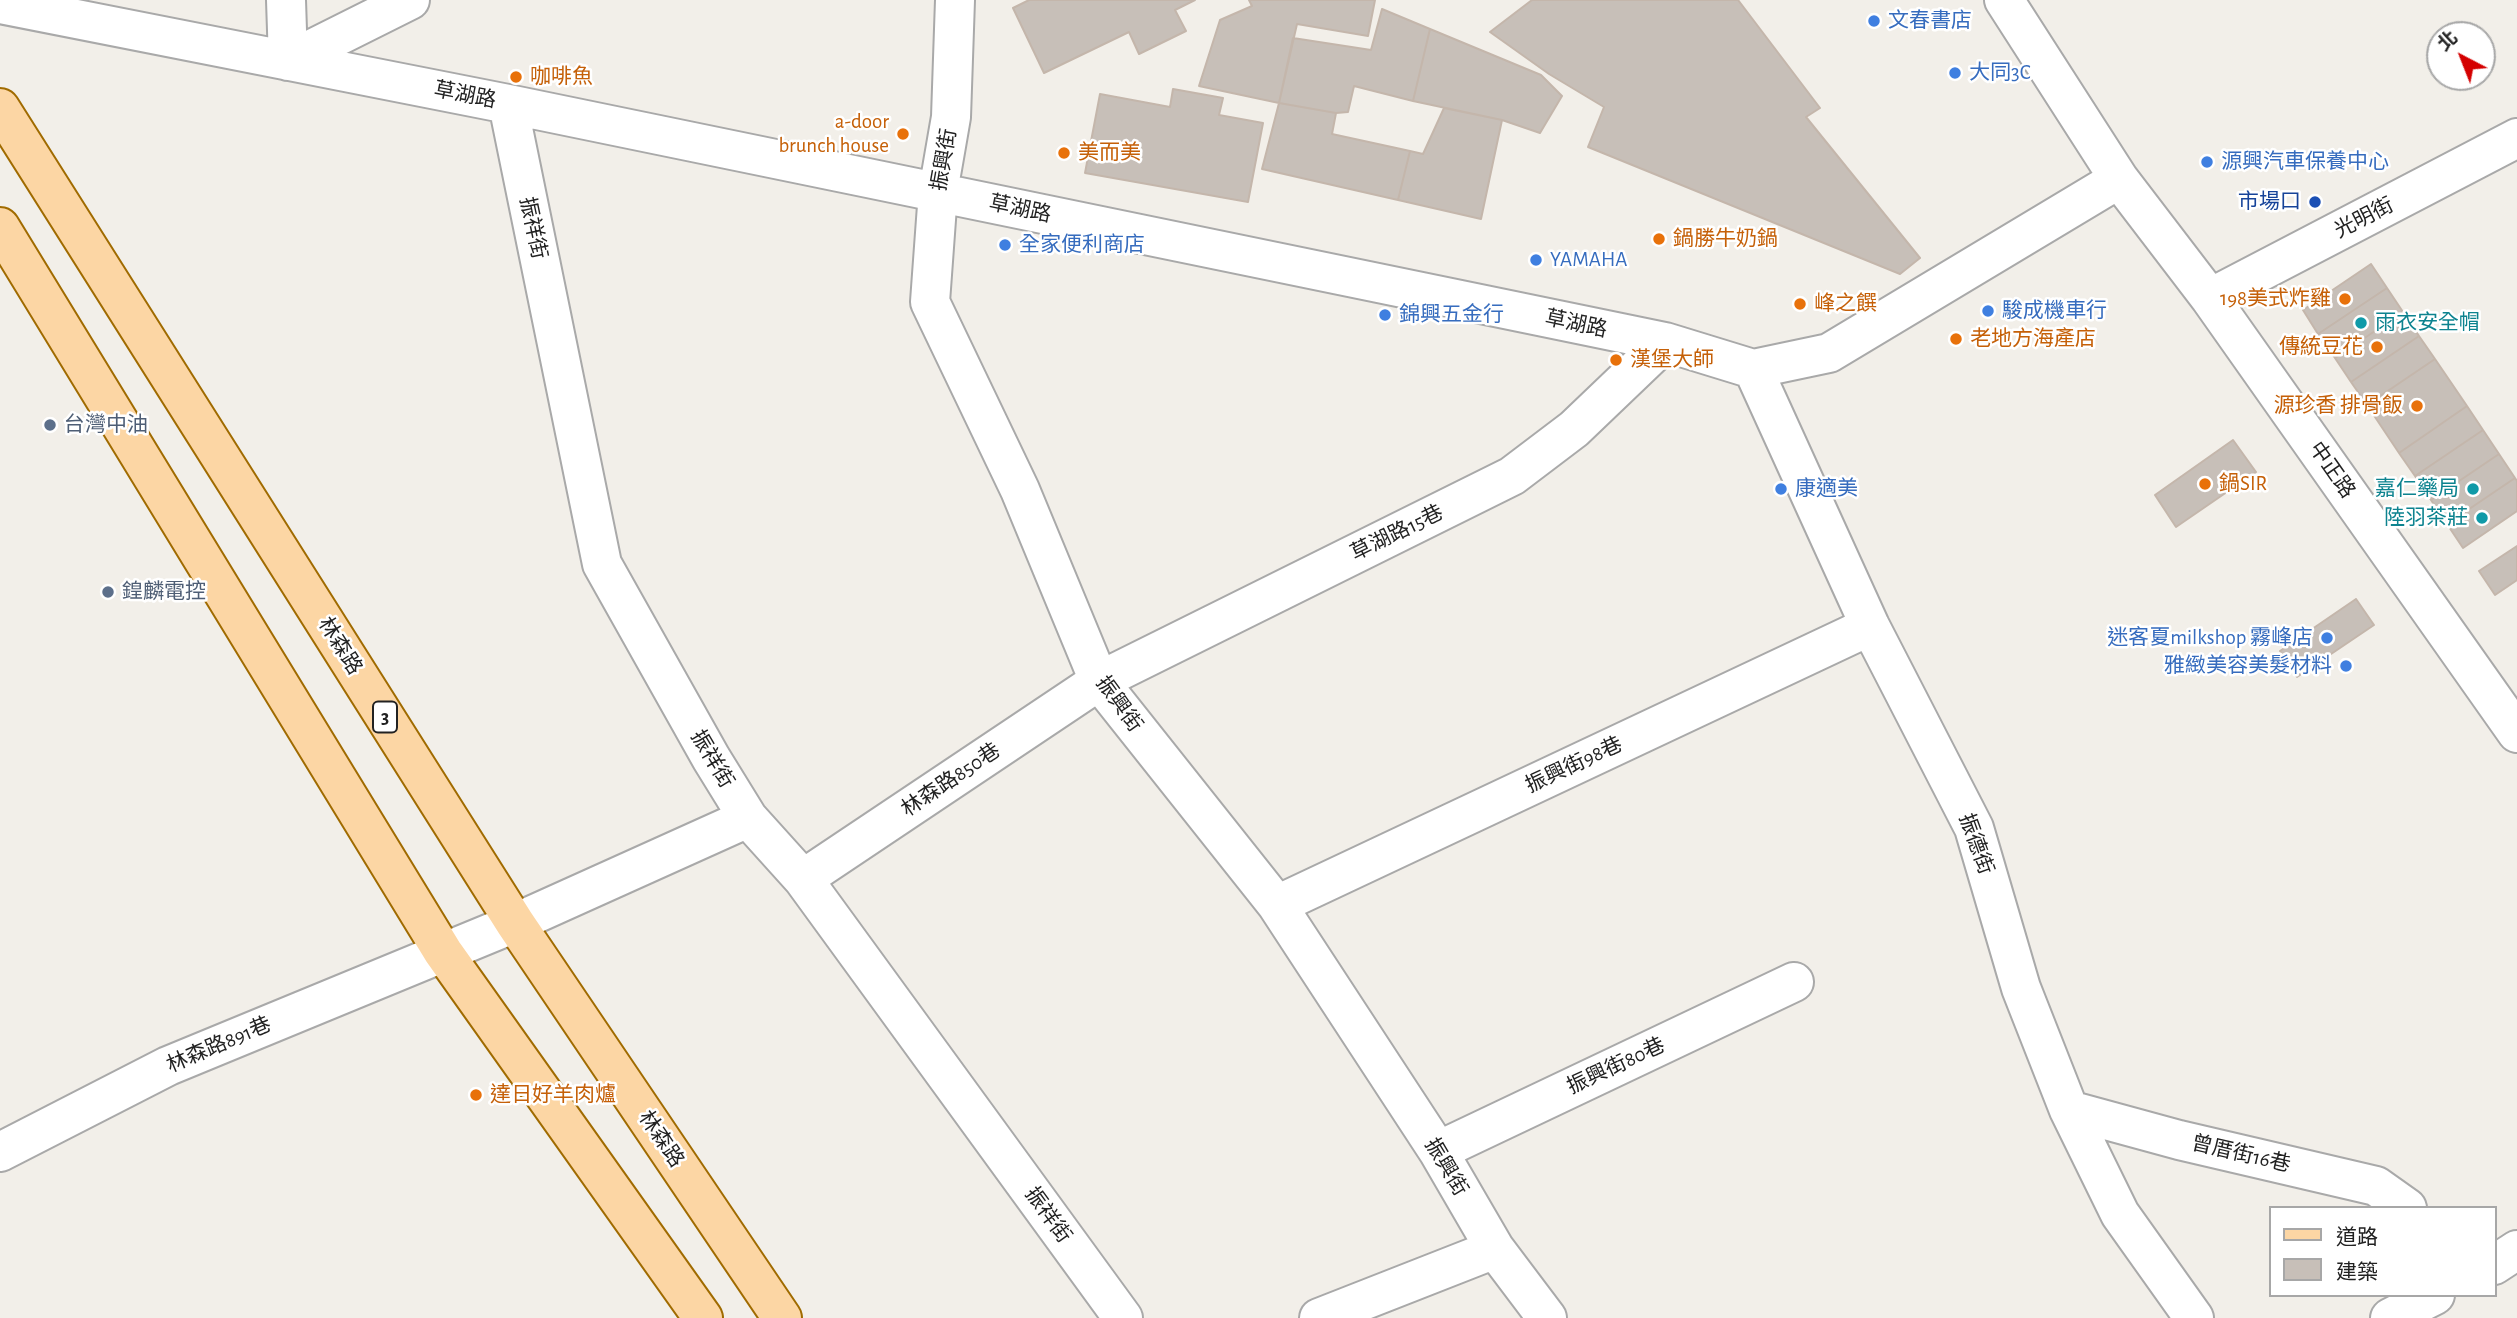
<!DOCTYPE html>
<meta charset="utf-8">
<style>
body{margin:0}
#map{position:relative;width:2517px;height:1318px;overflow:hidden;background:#f2efe9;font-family:"Alegreya Sans","Noto Sans TC",sans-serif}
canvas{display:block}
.legend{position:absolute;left:2269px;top:1206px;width:228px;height:91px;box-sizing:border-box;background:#fff;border:2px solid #a7a7a7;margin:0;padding:9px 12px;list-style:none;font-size:21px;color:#222}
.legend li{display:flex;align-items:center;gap:14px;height:35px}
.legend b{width:35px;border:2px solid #a7a7a7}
.north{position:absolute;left:2426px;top:21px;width:70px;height:70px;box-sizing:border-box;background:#fff;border:2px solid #a7a7a7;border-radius:50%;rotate:318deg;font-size:19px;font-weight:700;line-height:28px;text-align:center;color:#222}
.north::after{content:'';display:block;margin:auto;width:24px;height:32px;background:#d40000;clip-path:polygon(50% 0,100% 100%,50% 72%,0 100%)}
</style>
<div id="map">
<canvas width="2517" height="1318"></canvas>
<ul class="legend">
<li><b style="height:9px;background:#fcd6a4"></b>道路</li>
<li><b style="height:19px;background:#c7bfb8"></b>建築</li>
</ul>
<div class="north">北</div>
</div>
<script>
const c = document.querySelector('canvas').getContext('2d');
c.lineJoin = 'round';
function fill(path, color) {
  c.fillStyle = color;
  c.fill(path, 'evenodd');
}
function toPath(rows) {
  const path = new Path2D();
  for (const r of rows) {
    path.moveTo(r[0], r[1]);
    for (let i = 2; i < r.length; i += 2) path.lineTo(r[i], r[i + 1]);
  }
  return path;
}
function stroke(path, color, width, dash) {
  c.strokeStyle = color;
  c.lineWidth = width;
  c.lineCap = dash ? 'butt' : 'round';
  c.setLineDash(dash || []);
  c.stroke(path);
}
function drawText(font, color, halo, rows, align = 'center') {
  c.font = font + ' "Alegreya Sans","Noto Sans TC",sans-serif';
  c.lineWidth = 5;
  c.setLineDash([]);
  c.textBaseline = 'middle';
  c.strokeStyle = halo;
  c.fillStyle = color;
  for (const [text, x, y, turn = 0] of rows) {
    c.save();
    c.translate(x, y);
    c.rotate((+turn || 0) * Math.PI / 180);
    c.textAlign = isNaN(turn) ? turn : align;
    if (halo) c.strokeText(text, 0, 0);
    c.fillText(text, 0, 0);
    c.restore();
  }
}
const building = toPath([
 [1029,0,1195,0,1175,10,1186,31,1139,54,1129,32,1044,73,1013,8,1029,0],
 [1249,0,1375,0,1368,36,1297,24,1279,103,1199,86,1220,20,1252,6,1249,0],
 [1532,0,1738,0,1820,108,1806,117,1920,258,1900,274,1588,147,1604,107,1549,74,1490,32,1532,0],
 [1382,9,1430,29,1413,101,1354,86,1348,112,1336,113,1279,103,1293,38,1371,50,1382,9],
 [1430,29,1541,75,1562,96,1540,133,1502,120,1413,101,1430,29],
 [1173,89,1223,98,1219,115,1263,123,1248,202,1085,173,1100,94,1170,107,1173,89],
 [1279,103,1336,113,1332,134,1410,151,1398,200,1262,169,1279,103],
 [1444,108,1502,120,1481,219,1398,200,1410,151,1423,154,1444,108],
 [2371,264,2387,288,2318,334,2303,310,2371,264],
 [2387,288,2403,312,2335,358,2318,334,2387,288],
 [2403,312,2419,336,2351,382,2335,358,2403,312],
 [2419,336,2435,359,2367,405,2351,382,2419,336],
 [2435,359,2467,406,2399,453,2367,405,2435,359],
 [2467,406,2483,430,2415,476,2399,453,2467,406],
 [2483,430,2499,454,2431,500,2415,476,2483,430],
 [2233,440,2256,472,2176,527,2155,495,2233,440],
 [2499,454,2515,478,2447,524,2431,500,2499,454],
 [2515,478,2517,481,2517,511,2463,548,2447,524,2515,478],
 [2517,546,2517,580,2495,595,2479,571,2517,546],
 [2356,599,2374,625,2297,677,2280,651,2356,599]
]);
fill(building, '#c7bfb8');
stroke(building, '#c4b6ab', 2);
const minor = toPath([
 [286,0,288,61,410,0],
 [955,0,951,117,938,192,930,302,1020,490,1099,681,1277,905,1438,1151,1495,1249,1547,1318],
 [2004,0,2119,179,2210,298,2517,733],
 [0,4,508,104,1665,342,1753,369,1829,353,2119,179],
 [508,104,602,564,711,758,748,818,803,879,1123,1318],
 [2210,298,2517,138],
 [1753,369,1870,626,1974,828,2021,988,2069,1110,2120,1214,2194,1318],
 [803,879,1099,681,1512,476,1574,429,1665,342],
 [1277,905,1870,626],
 [2069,1110,2179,1140,2376,1186,2407,1208],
 [1438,1151,1794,982],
 [0,1152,168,1066,515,923,748,818],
 [2494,1265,2517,1250],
 [1319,1318,1495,1249],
 [2390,1318,2435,1295]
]);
const major = toPath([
 [0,108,515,923,782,1318],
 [0,227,443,952,703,1318]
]);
stroke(minor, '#a9a9a9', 42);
stroke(major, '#a06b00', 42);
stroke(minor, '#fff', 38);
stroke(major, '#fcd6a4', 38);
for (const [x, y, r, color] of [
 [1874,21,7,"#3f7fe0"],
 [1955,73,7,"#3f7fe0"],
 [516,77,7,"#e8710a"],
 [903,134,7,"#e8710a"],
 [1064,153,7,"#e8710a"],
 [2207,162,7,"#3f7fe0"],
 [2315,202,7,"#1a4fb4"],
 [1659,239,7,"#e8710a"],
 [1005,245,7,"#3f7fe0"],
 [1536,260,7,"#3f7fe0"],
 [2345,299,7,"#e8710a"],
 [1800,304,7,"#e8710a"],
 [1988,311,7,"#3f7fe0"],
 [1385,315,7,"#3f7fe0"],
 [2361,323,7,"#0f9aa8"],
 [1956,339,7,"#e8710a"],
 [2377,347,7,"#e8710a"],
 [1616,360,7,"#e8710a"],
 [2417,406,7,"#e8710a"],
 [50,425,7,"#5c6f8a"],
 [2205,484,7,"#e8710a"],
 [1781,489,7,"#3f7fe0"],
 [2473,489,7,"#0f9aa8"],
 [2482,518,7,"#0f9aa8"],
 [108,592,7,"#5c6f8a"],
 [2327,638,7,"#3f7fe0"],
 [2346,666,7,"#3f7fe0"],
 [476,1095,7,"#e8710a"]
]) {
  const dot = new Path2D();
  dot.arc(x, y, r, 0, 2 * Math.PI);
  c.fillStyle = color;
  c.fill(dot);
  stroke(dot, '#fff', 2.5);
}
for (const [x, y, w] of [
 [385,717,24]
]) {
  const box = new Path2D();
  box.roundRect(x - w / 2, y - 15.5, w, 31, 5);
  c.fillStyle = '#fff';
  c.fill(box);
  stroke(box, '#222', 2);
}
drawText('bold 19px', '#222', null, [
 ["3",385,717]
]);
drawText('21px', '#366cbe', '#fff', [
 ["文春書店",1888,21],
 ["大同3C",1969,73],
 ["源興汽車保養中心",2221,162],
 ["全家便利商店",1019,245],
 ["YAMAHA",1550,260],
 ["駿成機車行",2002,311],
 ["錦興五金行",1399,315],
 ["康適美",1795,489],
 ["迷客夏milkshop 霧峰店",2313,638,"right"],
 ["雅緻美容美髮材料",2332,666,"right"]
], 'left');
drawText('21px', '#c56008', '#fff', [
 ["咖啡魚",530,77],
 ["a-door",889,122,"right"],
 ["brunch house",889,146,"right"],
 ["美而美",1078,153],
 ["鍋勝牛奶鍋",1673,239],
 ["198美式炸雞",2331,299,"right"],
 ["峰之饌",1814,304],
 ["老地方海產店",1970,339],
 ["傳統豆花",2363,347,"right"],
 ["漢堡大師",1630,360],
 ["源珍香 排骨飯",2403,406,"right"],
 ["鍋SIR",2219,484],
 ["達日好羊肉爐",490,1095]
], 'left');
drawText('21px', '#222', '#fff', [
 ["草湖路",465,95,11],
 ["振興街",944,160,-80],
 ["草湖路",1020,209,12],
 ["光明街",2364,218,-27],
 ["振祥街",533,228,78],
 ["草湖路",1576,324,12],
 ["中正路",2332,470,55],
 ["草湖路15巷",1397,533,-26],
 ["林森路",340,646,58],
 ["振興街",1119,704,54],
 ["振祥街",712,759,59],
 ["振興街98巷",1574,765,-25],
 ["林森路850巷",951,780,-34],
 ["振德街",1976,844,70],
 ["林森路891巷",219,1045,-23],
 ["振興街80巷",1616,1066,-25],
 ["林森路",661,1139,56],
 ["曾厝街16巷",2241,1154,13],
 ["振興街",1446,1167,59],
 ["振祥街",1048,1215,54]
]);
drawText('21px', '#164399', '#fff', [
 ["市場口",2301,202]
], 'right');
drawText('21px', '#0d838f', '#fff', [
 ["雨衣安全帽",2375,323,"left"],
 ["嘉仁藥局",2459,489],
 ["陸羽茶莊",2468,518]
], 'right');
drawText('21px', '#4e5e75', '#fff', [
 ["台灣中油",64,425],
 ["鍠麟電控",122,592]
], 'left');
</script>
